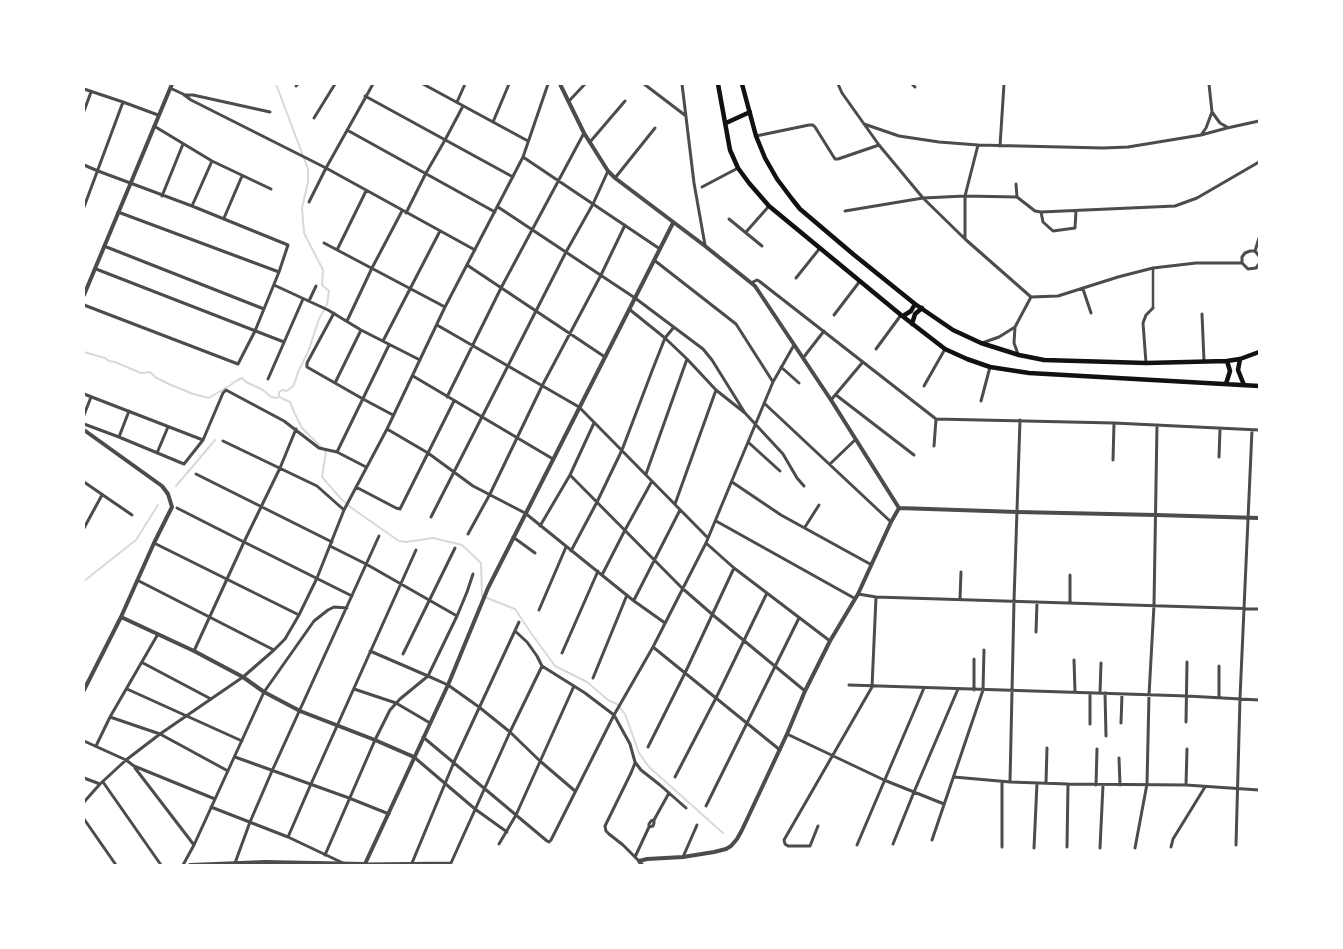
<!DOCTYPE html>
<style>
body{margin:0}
#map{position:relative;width:1343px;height:949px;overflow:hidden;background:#fff;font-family:Inter,sans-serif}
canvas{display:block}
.frame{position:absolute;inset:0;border:85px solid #fff;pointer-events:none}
</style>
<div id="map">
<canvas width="1343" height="949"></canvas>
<div class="frame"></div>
</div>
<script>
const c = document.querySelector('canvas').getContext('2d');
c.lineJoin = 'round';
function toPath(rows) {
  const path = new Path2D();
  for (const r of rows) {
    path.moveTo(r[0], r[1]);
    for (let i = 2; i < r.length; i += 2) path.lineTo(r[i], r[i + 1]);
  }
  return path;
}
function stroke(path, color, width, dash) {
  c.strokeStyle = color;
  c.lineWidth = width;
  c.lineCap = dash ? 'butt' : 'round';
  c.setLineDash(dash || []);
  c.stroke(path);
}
stroke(toPath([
 [276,84,308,169,308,182,302,208,304,233,323,270,322,285,329,291,327,304,319,319,308,352,298,372,294,385,287,391,282,390,279,392,279,396,283,399,290,402,295,414,302,428,326,452,322,477,342,500,353,509,399,541,406,542,433,538,462,545,481,563,482,596,515,609,531,633,555,666,587,682,608,700,617,704,625,714,639,753,649,767,723,833],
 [84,352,105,358,109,361,115,362,141,373,150,372,155,377,169,384,193,394,209,398,229,386,236,381,242,378,246,382,263,390,271,397,277,398,279,396],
 [176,486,215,440],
 [84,581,136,540,158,505]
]), '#d9d9d9', 2);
stroke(toPath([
 [1153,268,1153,308]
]), '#4c4c4c', 2.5);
stroke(toPath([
 [423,84,528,141],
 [644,84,686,116],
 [682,84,694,183,705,245],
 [838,84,842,93,879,145,923,198,965,239,1031,297,1058,296,1118,277,1153,268,1196,263,1242,263],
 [912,84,915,87],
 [296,86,298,84],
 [170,88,183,94,191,100,326,168,475,250],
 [84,89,123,102,158,115],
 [184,95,193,95,270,112],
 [365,96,513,177],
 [569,101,585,84],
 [457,102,465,84],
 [84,111,91,92],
 [1212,112,1220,123,1227,127],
 [314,118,335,84],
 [493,122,509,84],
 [864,124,899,136,939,142,978,145,1103,148,1128,147,1201,135,1227,128,1259,121],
 [154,126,212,161,271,189],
 [347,130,495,212],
 [1201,135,1206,128,1212,112,1209,84],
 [756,136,809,125,813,125,815,127,835,159,838,159,879,145],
 [590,142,625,101],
 [1000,146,1004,84],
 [523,157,660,249],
 [84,165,98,171,192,206,288,245,279,272,255,331,238,364,84,305],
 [615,178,655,128],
 [1016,184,1017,197,1035,211,1041,212,1175,206,1197,198,1259,162],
 [702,187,738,168],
 [162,196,183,144],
 [309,202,326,168,373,84],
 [192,206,212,161],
 [84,207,123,102],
 [498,207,635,298,703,349,712,360,745,413],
 [845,211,923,198,965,196,1017,197],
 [118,212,279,272],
 [1041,212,1043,222,1053,231,1075,228,1076,211],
 [406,213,426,173,445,140,463,106],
 [224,218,242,176],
 [729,219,762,246],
 [746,232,769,206],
 [965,238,965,196,978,145],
 [324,243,445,307],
 [104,246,264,309],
 [337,250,366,191],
 [1255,251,1259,238],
 [1259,256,1255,251,1250,251,1245,253,1242,257,1242,263,1248,269,1256,268,1259,264],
 [654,260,736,324,773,382],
 [467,265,605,357],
 [96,269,284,342],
 [796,278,820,248],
 [751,283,757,280,759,281,936,419,1114,423,1259,430],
 [274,285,328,310,361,330,420,360],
 [1083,289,1091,313],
 [309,301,316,286],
 [629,309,665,338,687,359,716,390,745,413,783,454,797,478,804,486],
 [334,313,307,363,307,367,363,399,393,415],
 [1202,314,1204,361],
 [834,315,860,281],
 [347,321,372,268,402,211],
 [437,325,579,407,708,538],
 [383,341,440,231],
 [982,343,999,337,1015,327],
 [876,349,901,315],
 [1018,354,1014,343,1015,327,1031,297],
 [803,358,824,331],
 [1146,363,1143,323,1146,315,1153,308],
 [781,367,799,383],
 [413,376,553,459],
 [268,379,303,299],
 [335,383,361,330],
 [924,386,945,349],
 [84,394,203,440],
 [836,395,914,455],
 [447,397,501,288,584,133],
 [831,400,862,363],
 [981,401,990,367],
 [764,403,891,522],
 [84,415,91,397],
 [84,424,119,437,184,464,203,440,223,393,226,390,284,421,319,448,337,452,366,467],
 [387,429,428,453,473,486,525,513,634,601,665,623],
 [119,437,129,411],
 [223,441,317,486,344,510],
 [748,442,780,471],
 [934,446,936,419],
 [337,452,389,345],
 [157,453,168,427],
 [1219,457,1220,429],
 [1113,460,1114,423],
 [830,464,856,439],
 [196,474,332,542],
 [646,474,687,359],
 [570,475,682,588,713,615,805,691],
 [84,482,132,515],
 [732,482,781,515,870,564],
 [356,487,396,508,400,509,454,401],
 [675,504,716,390],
 [177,508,244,542,352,596],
 [431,517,566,252,593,204,608,171],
 [716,521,854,598],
 [540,526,570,475,594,423],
 [805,527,819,505],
 [84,528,102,495],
 [468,534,490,494,542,386,601,275,625,225],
 [513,537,535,553],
 [154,543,299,615],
 [706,543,734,568,830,641],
 [330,546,366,564,457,616],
 [571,551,597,502,622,450,652,371,665,338,674,327],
 [602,575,625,530,652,481],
 [1070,575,1070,603],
 [137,580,274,650],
 [858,594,876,597,1259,609],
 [960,599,961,572],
 [634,600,680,510],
 [539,610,566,547],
 [515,631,527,642,537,656,542,666,585,693,614,715,630,744,635,762,641,770,660,785,686,808],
 [1036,632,1037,602],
 [653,647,780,750],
 [194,651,244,542,280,468,296,429],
 [370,651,428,676,448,685,479,707,510,732,540,761,575,791],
 [562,653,598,571],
 [403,654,455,548],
 [1074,660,1075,692],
 [143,663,211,699],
 [1219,666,1219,697],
 [593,678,627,595],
 [849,685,1187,696,1259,700],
 [127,689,242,741],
 [354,689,396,703,430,723],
 [974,690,974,659],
 [1100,693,1101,663],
 [1105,693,1106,736],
 [110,717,160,734,228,771],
 [1186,722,1187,662],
 [1121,723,1122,694],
 [1090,724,1090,693],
 [787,734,884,780,944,804],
 [423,737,547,841,549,842,551,840,614,715,653,647,706,543,773,382,794,345],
 [84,741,126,760,134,766,215,799],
 [96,746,110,717,158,634],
 [648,747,685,673,734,568],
 [235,757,349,798,389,814],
 [414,757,475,809,507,832],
 [1119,758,1120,785],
 [635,763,631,773,605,826,606,831,609,834,623,845,639,861],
 [135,768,194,845],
 [675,777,716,698,767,593],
 [954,777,1010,782,1068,784,1186,785,1259,790],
 [84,778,100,784],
 [103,782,161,865],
 [1010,782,1014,601,1020,420],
 [1046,783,1047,748],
 [1096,785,1097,749],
 [1186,785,1187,749],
 [84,802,100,784,126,760,160,734,243,677,274,650,285,639,299,615,317,578,344,510,387,429,445,307,523,157,548,84],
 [706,806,799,618],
 [211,807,288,837,343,863],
 [84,819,116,865],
 [818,826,810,846,788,846,785,844,784,840,872,687,876,597],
 [649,827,653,826,654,823,654,820,669,793],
 [288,837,311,784,416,550],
 [932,840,983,690,984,650],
 [499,844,516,815,574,686],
 [893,844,914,792,958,689],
 [857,845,924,688],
 [1236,845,1240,698,1252,430],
 [1002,847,1002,782],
 [1067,847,1068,784],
 [1171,847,1173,839,1205,787],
 [1034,848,1037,783],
 [1100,848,1103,785],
 [1135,848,1147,784,1149,695,1154,605,1157,425],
 [325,855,375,740,390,710,400,699,428,676,457,616,467,592,473,574],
 [635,857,649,827,649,824,651,821,654,820],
 [683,857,697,825],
 [235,863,250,822,272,771,379,536],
 [412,863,454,762,519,622],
 [365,864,451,863,510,732,542,666],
 [183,865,194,845,264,692,314,621,328,610,334,607,347,608]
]), '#4c4c4c', 3);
stroke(toPath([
 [560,84,584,133,608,171,615,178,705,246,755,286,831,400,899,508],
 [84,295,172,84],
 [84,430,162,486,168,494,172,507,154,543,121,617,84,690],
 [899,508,1017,512,1156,515,1259,518],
 [121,617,194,651,243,677,264,692,300,711,375,740,414,757],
 [190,865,265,862,365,864,448,685,488,588,673,223],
 [642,865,639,861,647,859,683,857,714,852,726,849,731,846,737,839,742,830,787,734,805,691,830,641,858,594,891,522,899,508]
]), '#4c4c4c', 4);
stroke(toPath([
 [718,84,730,150,738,168,749,183,769,206,901,315,945,349,967,359,990,367,1029,373,1259,386],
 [742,84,756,136,765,158,777,179,792,199,800,209,853,254,915,304,953,330,981,343,1019,355,1044,360,1146,363,1227,361,1240,359,1259,352],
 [726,123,750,112],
 [903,316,911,311,915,304],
 [912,324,915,314,922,308],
 [1240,359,1238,370,1244,385],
 [1226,384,1230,371,1227,361]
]), '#111', 4.5);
</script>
